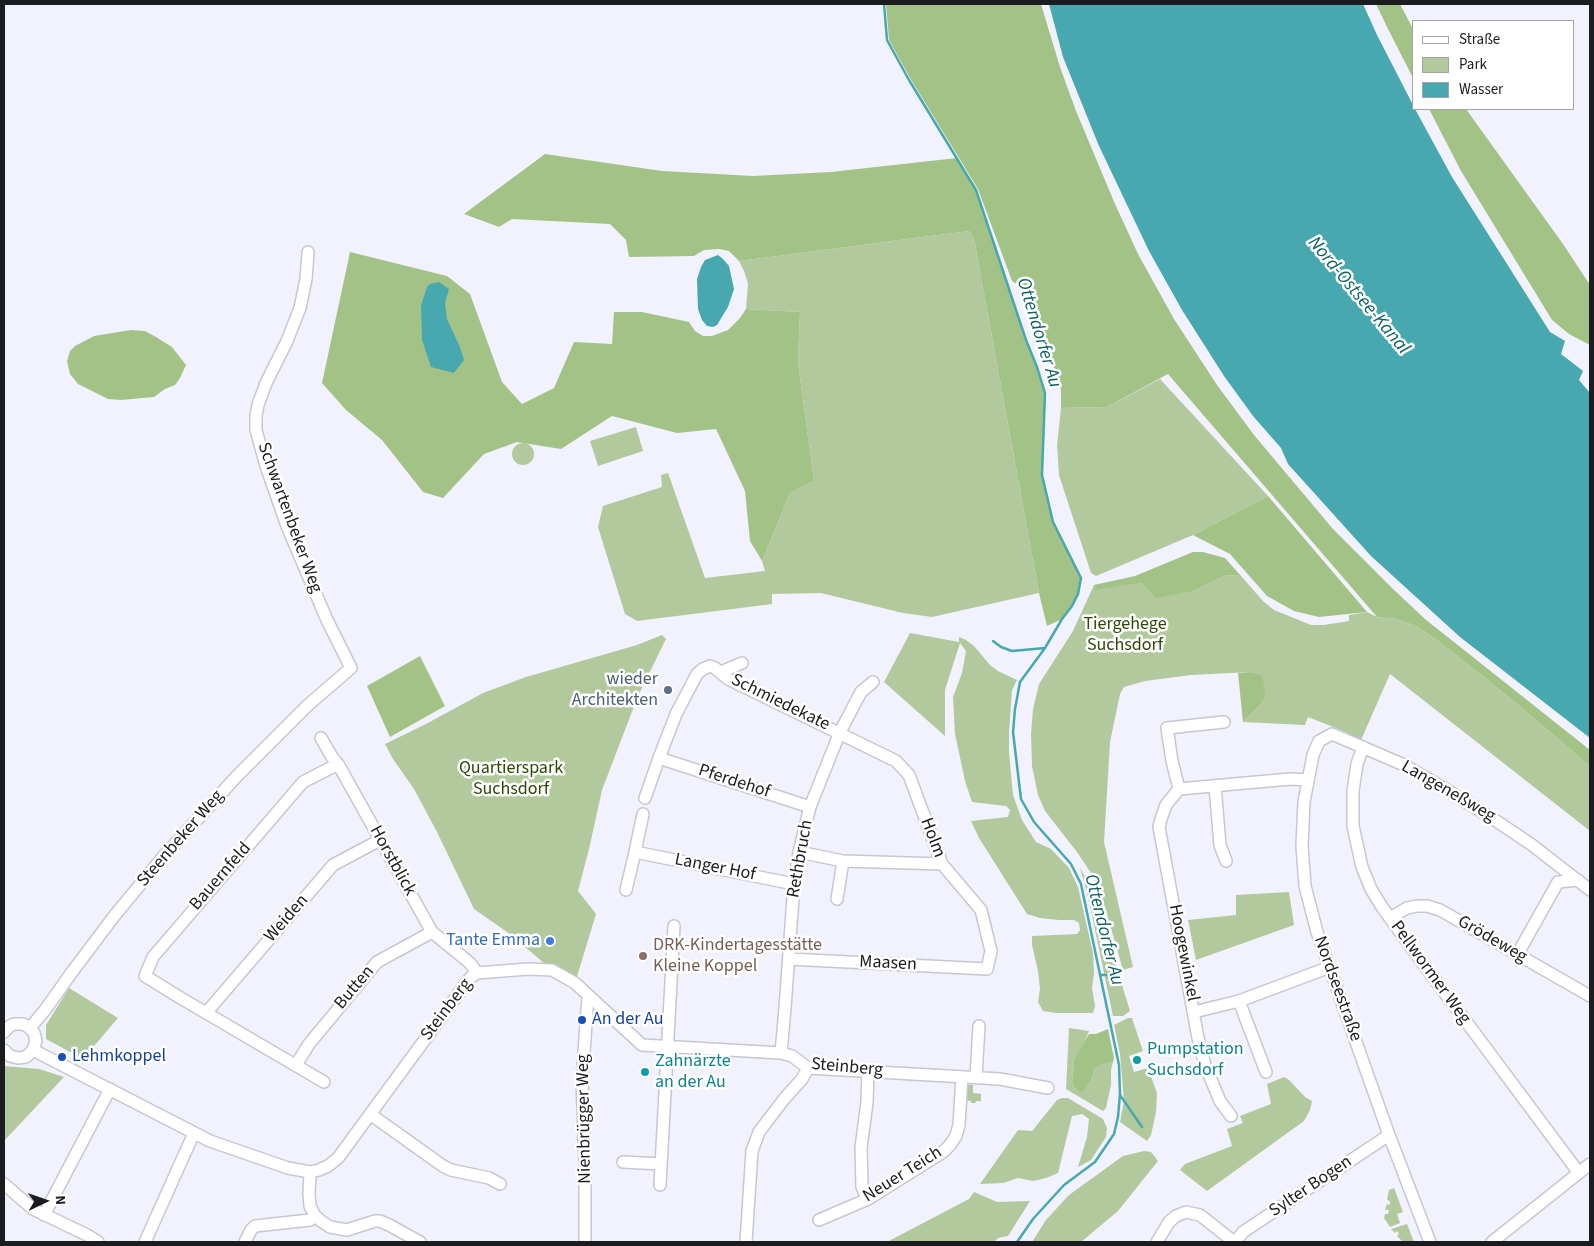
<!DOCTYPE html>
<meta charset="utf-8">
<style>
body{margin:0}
#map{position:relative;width:1594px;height:1246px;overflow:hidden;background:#f1f2fd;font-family:"Source Sans 3",sans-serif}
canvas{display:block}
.frame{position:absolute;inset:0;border:5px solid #1b1c1f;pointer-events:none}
.legend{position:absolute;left:1412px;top:20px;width:162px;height:90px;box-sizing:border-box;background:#fff;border:1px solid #a4a4a5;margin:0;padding:6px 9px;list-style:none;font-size:15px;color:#1b1c1f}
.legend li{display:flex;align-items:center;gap:10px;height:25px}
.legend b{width:25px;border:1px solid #a4a4a5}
.north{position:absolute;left:20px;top:1176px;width:50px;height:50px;-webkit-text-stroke:4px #fff;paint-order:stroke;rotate:87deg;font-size:14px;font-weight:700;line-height:20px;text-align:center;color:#1b1c1f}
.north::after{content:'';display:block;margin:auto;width:18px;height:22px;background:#1b1c1f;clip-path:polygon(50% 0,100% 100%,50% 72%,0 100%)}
</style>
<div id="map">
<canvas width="1594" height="1246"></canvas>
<div class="frame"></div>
<ul class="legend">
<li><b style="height:6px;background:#fff"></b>Straße</li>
<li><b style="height:14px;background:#b1c99c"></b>Park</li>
<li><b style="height:14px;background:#48a8af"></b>Wasser</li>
</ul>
<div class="north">N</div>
</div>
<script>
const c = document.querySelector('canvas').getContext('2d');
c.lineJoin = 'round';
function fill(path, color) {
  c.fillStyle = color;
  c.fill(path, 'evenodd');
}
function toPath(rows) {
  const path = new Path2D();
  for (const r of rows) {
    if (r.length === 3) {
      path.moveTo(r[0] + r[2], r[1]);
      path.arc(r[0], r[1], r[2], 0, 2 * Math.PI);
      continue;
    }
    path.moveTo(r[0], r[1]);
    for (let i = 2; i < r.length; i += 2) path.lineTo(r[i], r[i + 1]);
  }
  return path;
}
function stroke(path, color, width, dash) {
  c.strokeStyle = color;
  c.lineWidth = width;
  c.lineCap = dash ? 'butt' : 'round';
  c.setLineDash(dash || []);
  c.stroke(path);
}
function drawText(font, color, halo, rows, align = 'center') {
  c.font = font + ' "Source Sans 3",sans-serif';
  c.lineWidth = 5;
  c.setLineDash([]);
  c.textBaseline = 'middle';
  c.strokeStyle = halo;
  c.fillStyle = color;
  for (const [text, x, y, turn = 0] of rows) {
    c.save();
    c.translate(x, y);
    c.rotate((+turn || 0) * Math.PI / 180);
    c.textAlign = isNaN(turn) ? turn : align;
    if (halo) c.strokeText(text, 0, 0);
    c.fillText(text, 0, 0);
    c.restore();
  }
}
fill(toPath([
 [969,231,974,239,1039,593,932,617,903,613,821,593,772,594,772,604,637,621,625,614,598,527,603,506,662,487,661,475,668,473,705,578,765,571,762,561,790,493,814,481,798,362,800,312,746,309,748,284,744,271,739,261],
 [1160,379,1268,496,1193,535,1096,576,1091,573,1059,475,1057,445,1061,408,1107,407],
 [636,427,643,451,598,466,590,441],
 [523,454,11],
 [1227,575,1241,576,1263,601,1274,610,1311,625,1324,625,1349,621,1349,615,1367,612,1377,617,1397,619,1418,627,1441,643,1510,698,1590,766,1590,831,1390,674,1361,740,1341,730,1308,717,1305,725,1243,722,1261,704,1266,696,1261,675,1251,672,1191,675,1145,681,1124,687,1120,694,1110,742,1104,842,1133,967,1123,970,1102,897,1091,873,1077,852,1045,811,1038,795,1032,766,1031,734,1033,709,1039,684,1073,631,1094,585,1096,589,1142,583,1193,591],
 [910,633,959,642,959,637,966,640,974,646,990,665,998,671,1017,680,1012,690,1009,732,1009,752,1013,795,1022,820,1036,842,1051,849,1069,868,1078,887,1093,953,1094,974,1092,988,1095,1006,1093,1013,1056,1013,1043,1011,1038,1002,1040,989,1038,971,1032,945,1032,936,1077,934,1080,930,1079,923,1074,920,1059,920,1040,918,1027,914,979,838,971,821,1008,817,1010,810,1006,806,972,802,965,781,955,734,953,697,962,673,966,651,960,643,945,690,945,736,884,682],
 [662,635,666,639,638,696,602,790,589,849,578,891,596,914,575,983,552,970,510,934,474,909,437,832,414,789,393,759,385,744,426,724,483,693,526,677,637,645],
 [1080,867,1096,900,1130,1011,1123,1016,1113,1016,1090,906],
 [1289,892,1294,925,1196,960,1188,920,1236,915,1236,895],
 [69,988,118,1018,83,1059,46,1039,46,1025],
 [1128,1018,1132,1018,1143,1051,1129,1056,1134,1072,1148,1068,1157,1093,1156,1112,1151,1135,1147,1141,1120,1122,1124,1101,1120,1054,1114,1025],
 [1069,1028,1089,1031,1085,1041,1073,1061,1074,1068,1072,1082,1073,1086,1077,1090,1087,1087,1092,1078,1094,1070,1100,1065,1113,1062,1111,1070,1111,1085,1106,1108,1103,1111,1066,1089],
 [4,1066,39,1069,64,1077,4,1141],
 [1284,1077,1289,1080,1305,1097,1312,1101,1310,1110,1304,1121,1207,1191,1180,1170,1185,1164,1232,1146,1227,1129,1243,1123,1240,1116,1271,1104,1267,1084],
 [966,1085,973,1085,973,1093,981,1094,981,1101,976,1101,975,1103,971,1103,971,1101,965,1100],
 [1062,1098,1068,1098,1103,1119,1107,1128,1106,1137,1091,1160,1078,1167,1087,1137,1089,1119,1082,1114,1072,1116,1058,1173,1046,1178,1033,1181,1018,1178,1003,1183,980,1184,1018,1130,1032,1131,1057,1100],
 [1144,1151,1151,1152,1158,1161,1118,1211,1081,1242,1032,1242,1046,1220,1069,1195,1123,1156],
 [1394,1188,1403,1212,1397,1214,1400,1223,1390,1227,1384,1218,1385,1214,1388,1214,1389,1210,1385,1210,1387,1204,1390,1205,1390,1201,1387,1200,1389,1190],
 [974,1192,997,1202,1030,1201,1008,1236,998,1238,994,1242,887,1242,969,1199],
 [1407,1224,1414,1242,1403,1242,1397,1236,1399,1234,1397,1231,1395,1233,1391,1229]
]), '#b1c99c');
fill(toPath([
 [886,4,1041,4,1060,67,1076,111,1115,204,1138,254,1174,319,1217,385,1254,435,1333,529,1392,588,1425,619,1590,750,1590,766,1510,698,1441,643,1418,627,1397,619,1377,617,1168,374,1107,407,1061,408,1061,391,1059,379,1034,323,1026,290,1012,281,978,189,910,78,889,40],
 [1376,4,1400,4,1413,29,1413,78,1388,29],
 [1429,109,1466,109,1563,244,1590,285,1590,345,1569,334,1552,320,1461,171],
 [545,154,662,171,753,176,831,172,957,158,976,190,1026,340,1037,367,1045,393,1042,475,1053,522,1081,578,1078,594,1072,606,1062,619,1047,626,1039,593,974,239,969,231,739,261,729,251,719,249,704,250,694,256,629,257,626,240,610,224,512,219,499,227,464,214],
 [350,252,447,276,470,294,502,382,522,404,554,388,574,342,612,344,614,312,642,312,689,322,695,331,703,336,712,336,728,330,740,318,746,309,800,312,798,362,814,481,790,493,762,561,750,541,745,491,716,429,677,433,612,416,561,449,517,442,484,454,443,498,423,492,382,440,346,410,322,383],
 [131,330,145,331,156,337,172,347,186,365,180,378,175,385,165,389,154,397,121,400,108,399,78,384,70,374,67,361,70,351,75,346,94,336],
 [1268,496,1367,612,1319,617,1294,611,1267,596,1230,554,1193,535],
 [1193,552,1203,552,1225,558,1241,576,1227,575,1193,591,1156,598,1142,583,1095,590,1094,585,1135,576],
 [420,656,445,706,390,737,367,686],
 [1251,672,1262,675,1266,696,1261,704,1243,722,1238,673],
 [1108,1029,1114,1058,1113,1062,1100,1065,1094,1070,1092,1078,1087,1087,1082,1092,1077,1090,1073,1086,1072,1082,1074,1068,1073,1061,1077,1054,1089,1034,1096,1034]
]), '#a3c386');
fill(toPath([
 [1049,4,1363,4,1377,35,1413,105,1413,109,1415,109,1452,177,1550,332,1565,341,1561,354,1583,371,1579,380,1590,393,1590,738,1460,637,1371,556,1288,464,1281,448,1253,416,1224,376,1182,310,1149,251,1099,146,1063,57],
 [718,255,723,259,729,266,734,289,728,307,717,325,713,327,707,326,702,320,698,309,697,279,701,267,705,260],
 [439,282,449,289,445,303,447,319,460,347,464,360,454,373,431,367,422,340,421,305,427,287,430,284]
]), '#48a8af');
stroke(toPath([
 [884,4,887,40,909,80,976,190,1026,340,1037,367,1045,393,1042,475,1053,522,1081,578,1078,594,1072,606,1062,619,1045,648,1020,682,1015,709,1013,732,1021,799,1034,822,1071,864,1081,884,1119,1065,1120,1094,1118,1117,1114,1134,1095,1162,1064,1185,1033,1219,1017,1242],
 [993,641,1001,647,1012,651,1045,648],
 [1100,975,1112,975],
 [1120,1095,1142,1127]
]), '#48a8af', 2.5);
const minor = toPath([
 [721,672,742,663],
 [321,738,332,757,338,764,432,932,470,963,477,973],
 [1363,747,1357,764,1353,791,1353,826,1362,867,1371,889,1382,907,1421,961,1579,1173],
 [659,758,676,714,697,674,703,669,710,666,715,668,728,679,896,761,909,775,942,864,981,910,991,951,987,969,789,959],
 [1215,786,1220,845,1226,861],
 [1179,789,1172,761,1167,728,1224,722],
 [645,798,659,758,810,807],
 [635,852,643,814],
 [799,852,843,861,942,864],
 [626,890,635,852,794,884],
 [837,899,843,861],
 [1390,918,1407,908,1417,906,1427,906,1440,910,1590,996],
 [1517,955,1558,882,1578,880],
 [1239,1001,1266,1072],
 [1194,1012,1239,1001,1330,967],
 [206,1013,333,865,380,840],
 [30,1028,45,1010,72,972,115,915,163,857,237,776,308,705,351,668,327,620,287,526,266,466,256,430,256,416,258,405,266,383,287,341,300,308,306,279,308,252],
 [4,1032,10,1026,14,1024,23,1024,30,1028,34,1033,36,1041,33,1050,26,1057,18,1058,10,1056,4,1050],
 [33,1050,210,1141,288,1168,310,1172,319,1170,328,1166,338,1158,470,978,477,973,528,969,552,970,575,983,642,1045,781,1053,792,1056,808,1068,1000,1079,1048,1088],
 [781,1053,785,1008,794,884,799,852,810,807,840,732,861,692,873,682],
 [296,1065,309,1044,377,962,432,932],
 [976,1077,979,1026],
 [324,1082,179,997,145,976,153,957,303,782,338,764],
 [370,1114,443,1166,451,1170,489,1178,500,1184],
 [1231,1116,1220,1101,1205,1065,1198,1038,1159,827,1161,819,1166,805,1179,789,1290,779,1307,780],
 [623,1162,661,1164],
 [310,1172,309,1194,310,1206,315,1216,321,1221,330,1227,347,1230,375,1221,380,1221,389,1225,420,1242],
 [4,1184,33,1209,87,1235,98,1242],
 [660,1185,674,926],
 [868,1199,862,1187,861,1148,867,1102,868,1071],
 [44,1215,110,1089],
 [819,1220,868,1199,943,1152,950,1145,956,1136,959,1125,962,1077],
 [145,1242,194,1133],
 [245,1242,251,1230,255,1226,310,1220,315,1216],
 [585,1242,585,1161,582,1081,588,996],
 [746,1242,752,1151,759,1132,784,1099,802,1079,808,1068],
 [1157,1242,1169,1222,1176,1216,1186,1212,1200,1215,1234,1242],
 [1235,1242,1243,1232,1389,1135],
 [1430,1242,1389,1135,1317,932,1305,886,1302,846,1304,802,1313,755,1319,741,1332,734,1404,765,1442,787,1492,818,1532,845,1590,890],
 [1492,1242,1590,1164]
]);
stroke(minor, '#c6c7d2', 14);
stroke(minor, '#fff', 11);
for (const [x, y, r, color] of [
 [668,690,5,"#5c6f8a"],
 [550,941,5,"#3f7fe0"],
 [643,956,5,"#8d6e63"],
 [582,1020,5,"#1a4fb4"],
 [62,1057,5,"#1a4fb4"],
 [1137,1060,5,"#0f9aa8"],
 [645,1072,5,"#0f9aa8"]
]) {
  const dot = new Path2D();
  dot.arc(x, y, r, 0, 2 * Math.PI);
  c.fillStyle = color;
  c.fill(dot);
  stroke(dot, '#fff', 2);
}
drawText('18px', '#1b1c1f', '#fff', [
 ["Schwartenbeker Weg",289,518,70],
 ["Schmiedekate",780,703,26],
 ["Pferdehof",734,782,18],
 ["Langeneßweg",1448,792,30],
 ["Holm",932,838,69],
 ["Steenbeker Weg",181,839,-49],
 ["Rethbruch",801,859,-80],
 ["Horstblick",392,861,61],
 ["Langer Hof",715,868,11],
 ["Bauernfeld",221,877,-49],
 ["Weiden",287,919,-49],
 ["Grödeweg",1492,940,30],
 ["Hoogewinkel",1183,953,79],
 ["Maasen",888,964,3],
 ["Pellwormer Weg",1430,973,54],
 ["Butten",355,988,-50],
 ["Nordseestraße",1337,989,70],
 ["Steinberg",447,1010,-53],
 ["Steinberg",847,1068,5],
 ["Nienbrügger Weg",585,1119,-91],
 ["Neuer Teich",903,1175,-32],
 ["Sylter Bogen",1311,1187,-34]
]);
drawText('18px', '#2d4805', '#fff', [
 ["Tiergehege",1125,625],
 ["Suchsdorf",1125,646],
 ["Quartierspark",511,769],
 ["Suchsdorf",511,790]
]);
drawText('18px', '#4e5e75', '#fff', [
 ["wieder",658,680],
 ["Architekten",658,701]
], 'right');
drawText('18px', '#366cbe', '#fff', [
 ["Tante Emma",540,941]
], 'right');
drawText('18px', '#785e54', '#fff', [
 ["DRK-Kindertagesstätte",653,946],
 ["Kleine Koppel",653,967]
], 'left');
drawText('18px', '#164399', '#fff', [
 ["An der Au",592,1020],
 ["Lehmkoppel",72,1057]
], 'left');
drawText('18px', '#0d838f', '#fff', [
 ["Pumpstation",1147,1050],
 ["Suchsdorf",1147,1071],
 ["Zahnärzte",655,1062],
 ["an der Au",655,1083]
], 'left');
drawText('italic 19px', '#0e6065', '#fff', [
 ["Nord-Ostsee-Kanal",1358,296,50],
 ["Ottendorfer Au",1038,333,73],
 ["Ottendorfer Au",1103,930,76]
]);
</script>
